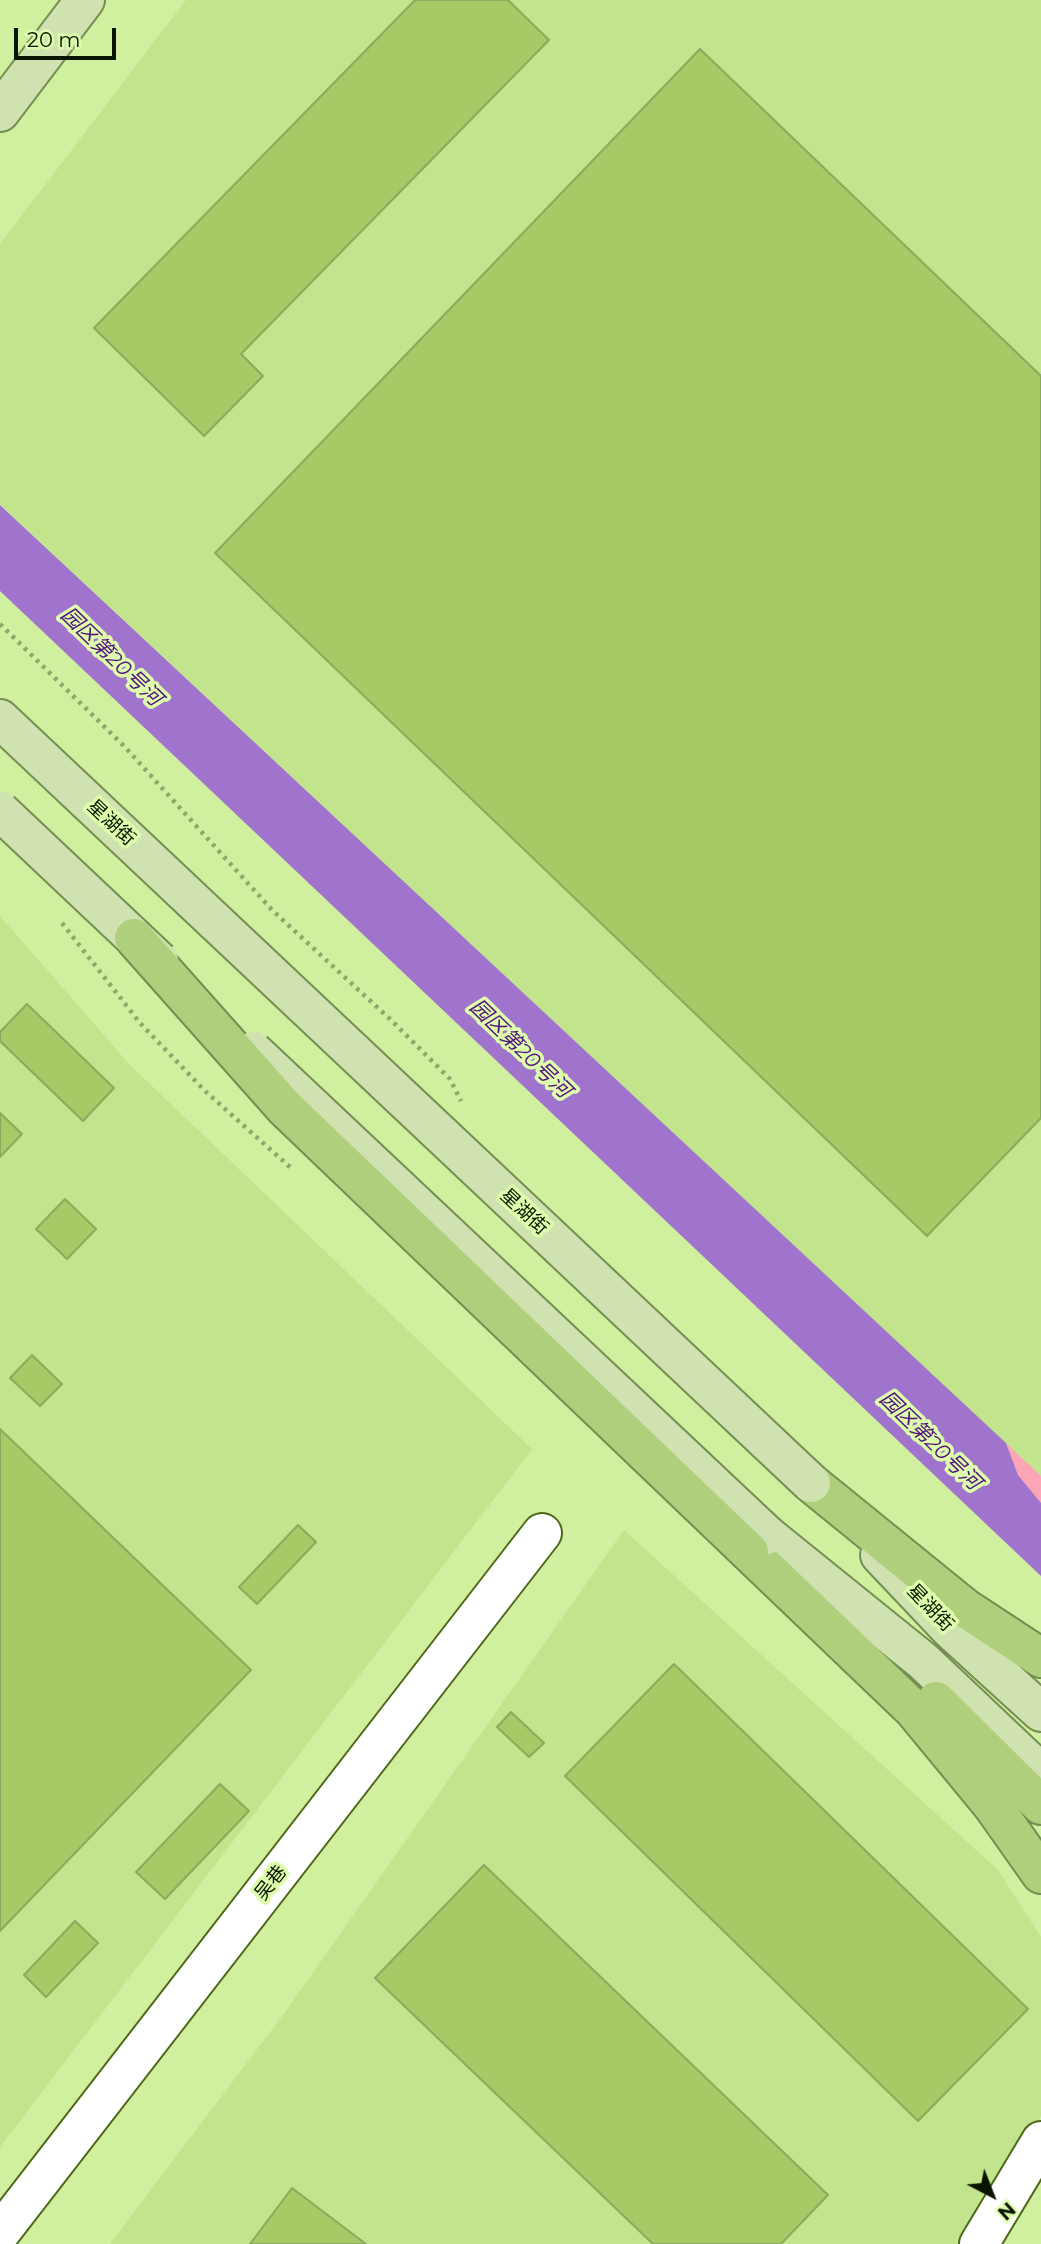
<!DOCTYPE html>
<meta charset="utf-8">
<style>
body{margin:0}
#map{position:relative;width:1041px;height:2244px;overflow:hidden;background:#d0ef9f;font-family:Montserrat,sans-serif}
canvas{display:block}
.north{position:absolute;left:957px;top:2160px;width:70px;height:70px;-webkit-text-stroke:5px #ddfdac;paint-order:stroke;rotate:138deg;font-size:19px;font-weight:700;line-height:28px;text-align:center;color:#0a1400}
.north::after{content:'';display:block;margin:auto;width:24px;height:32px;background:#0a1400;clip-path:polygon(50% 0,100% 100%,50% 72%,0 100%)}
.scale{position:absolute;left:14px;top:28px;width:102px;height:32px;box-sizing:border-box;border:4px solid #0a1400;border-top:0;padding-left:9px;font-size:21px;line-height:24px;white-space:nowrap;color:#0a1400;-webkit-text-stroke:5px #ddfdac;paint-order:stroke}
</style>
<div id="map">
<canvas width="1041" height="2244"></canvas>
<div class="north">N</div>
<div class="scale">20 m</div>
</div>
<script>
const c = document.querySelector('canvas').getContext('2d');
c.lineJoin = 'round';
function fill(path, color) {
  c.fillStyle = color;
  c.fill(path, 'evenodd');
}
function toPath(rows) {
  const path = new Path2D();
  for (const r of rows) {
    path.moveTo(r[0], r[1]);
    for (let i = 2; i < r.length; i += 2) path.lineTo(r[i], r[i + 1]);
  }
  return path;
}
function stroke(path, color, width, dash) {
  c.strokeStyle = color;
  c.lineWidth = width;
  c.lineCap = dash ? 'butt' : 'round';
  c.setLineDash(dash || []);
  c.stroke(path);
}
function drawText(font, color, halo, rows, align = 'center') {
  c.font = font + ' Montserrat,"Noto Sans SC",sans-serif';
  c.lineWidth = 7;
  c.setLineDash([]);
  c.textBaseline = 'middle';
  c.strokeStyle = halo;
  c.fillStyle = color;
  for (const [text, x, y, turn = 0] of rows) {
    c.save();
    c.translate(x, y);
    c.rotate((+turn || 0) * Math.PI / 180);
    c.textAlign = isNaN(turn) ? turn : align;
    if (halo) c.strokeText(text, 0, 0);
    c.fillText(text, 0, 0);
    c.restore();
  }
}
fill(toPath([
 [186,0,1041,0,1041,1476,0,504,0,244],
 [0,916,129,1064,532,1449,0,2147],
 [624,1530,998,1870,1041,1937,1041,2116,965,2244,110,2244,286,2011]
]), '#c2e48d');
fill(toPath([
 [1006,1443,1041,1476,1041,1503,1018,1475]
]), '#fba5b7');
fill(toPath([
 [0,505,1006,1443,1018,1475,1041,1503,1041,1576,0,591]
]), '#a074cc');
const building = toPath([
 [415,0,508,0,549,40,241,354,263,376,204,436,94,328,415,0],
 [700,49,1041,376,1041,1118,927,1236,215,553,700,49],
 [27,1004,114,1088,83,1121,0,1041,0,1032,27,1004],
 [0,1113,22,1134,0,1157,0,1113],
 [65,1199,96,1229,67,1259,36,1229,65,1199],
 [32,1355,62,1384,40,1406,10,1378,32,1355],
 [0,1429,251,1670,0,1931,0,1429],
 [298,1525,316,1542,257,1604,239,1587,298,1525],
 [674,1664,1028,2009,918,2121,565,1776,674,1664],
 [511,1712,544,1743,529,1757,497,1727,511,1712],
 [220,1784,249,1811,165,1899,136,1872,220,1784],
 [484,1865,828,2195,781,2244,653,2244,375,1978,484,1865],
 [75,1921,98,1943,46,1997,24,1975,75,1921],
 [292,2188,366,2244,250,2244,292,2188]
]);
fill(building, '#a5ca66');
stroke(building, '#8ca95c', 2);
const minor = toPath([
 [0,2233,542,1533],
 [979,2244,1041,2141]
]);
const major = toPath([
 [0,112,85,0],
 [0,719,86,800],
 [767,1535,923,1661,1041,1773],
 [880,1555,950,1629,1041,1712]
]);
const highway = toPath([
 [811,1483,965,1608,1041,1658],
 [749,1552,913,1709,993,1806,1041,1874],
 [936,1701,1041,1805]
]);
stroke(minor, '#4e6818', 42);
stroke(major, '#758e51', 42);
stroke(highway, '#758e51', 42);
stroke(toPath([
 [0,624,125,747,272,910,391,1020,450,1079,461,1101],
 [62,923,140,1023,205,1091,290,1167]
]), '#8fa76b', 4.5, [3.5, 5]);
stroke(minor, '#fff', 38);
stroke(major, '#cfe2b0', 38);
stroke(highway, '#afcf7c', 38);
const majorBridge = toPath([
 [86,800,811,1483],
 [0,811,159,961],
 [253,1051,767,1535]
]);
const highwayBridge = toPath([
 [134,938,285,1108,749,1552]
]);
stroke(majorBridge, '#758e51', 42, []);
stroke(highwayBridge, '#758e51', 42, []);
stroke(majorBridge, '#cfe2b0', 38);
stroke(highwayBridge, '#afcf7c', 38);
drawText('19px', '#0a1400', '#ddfdac', [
 ["星湖街",111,823,43],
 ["星湖街",524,1212,43],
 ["星湖街",930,1608,46],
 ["吴巷",271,1883,-52]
]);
drawText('italic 21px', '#53137f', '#ddfdac', [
 ["园区第20号河",111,657,44],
 ["园区第20号河",520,1049,44],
 ["园区第20号河",930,1441,44]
]);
</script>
